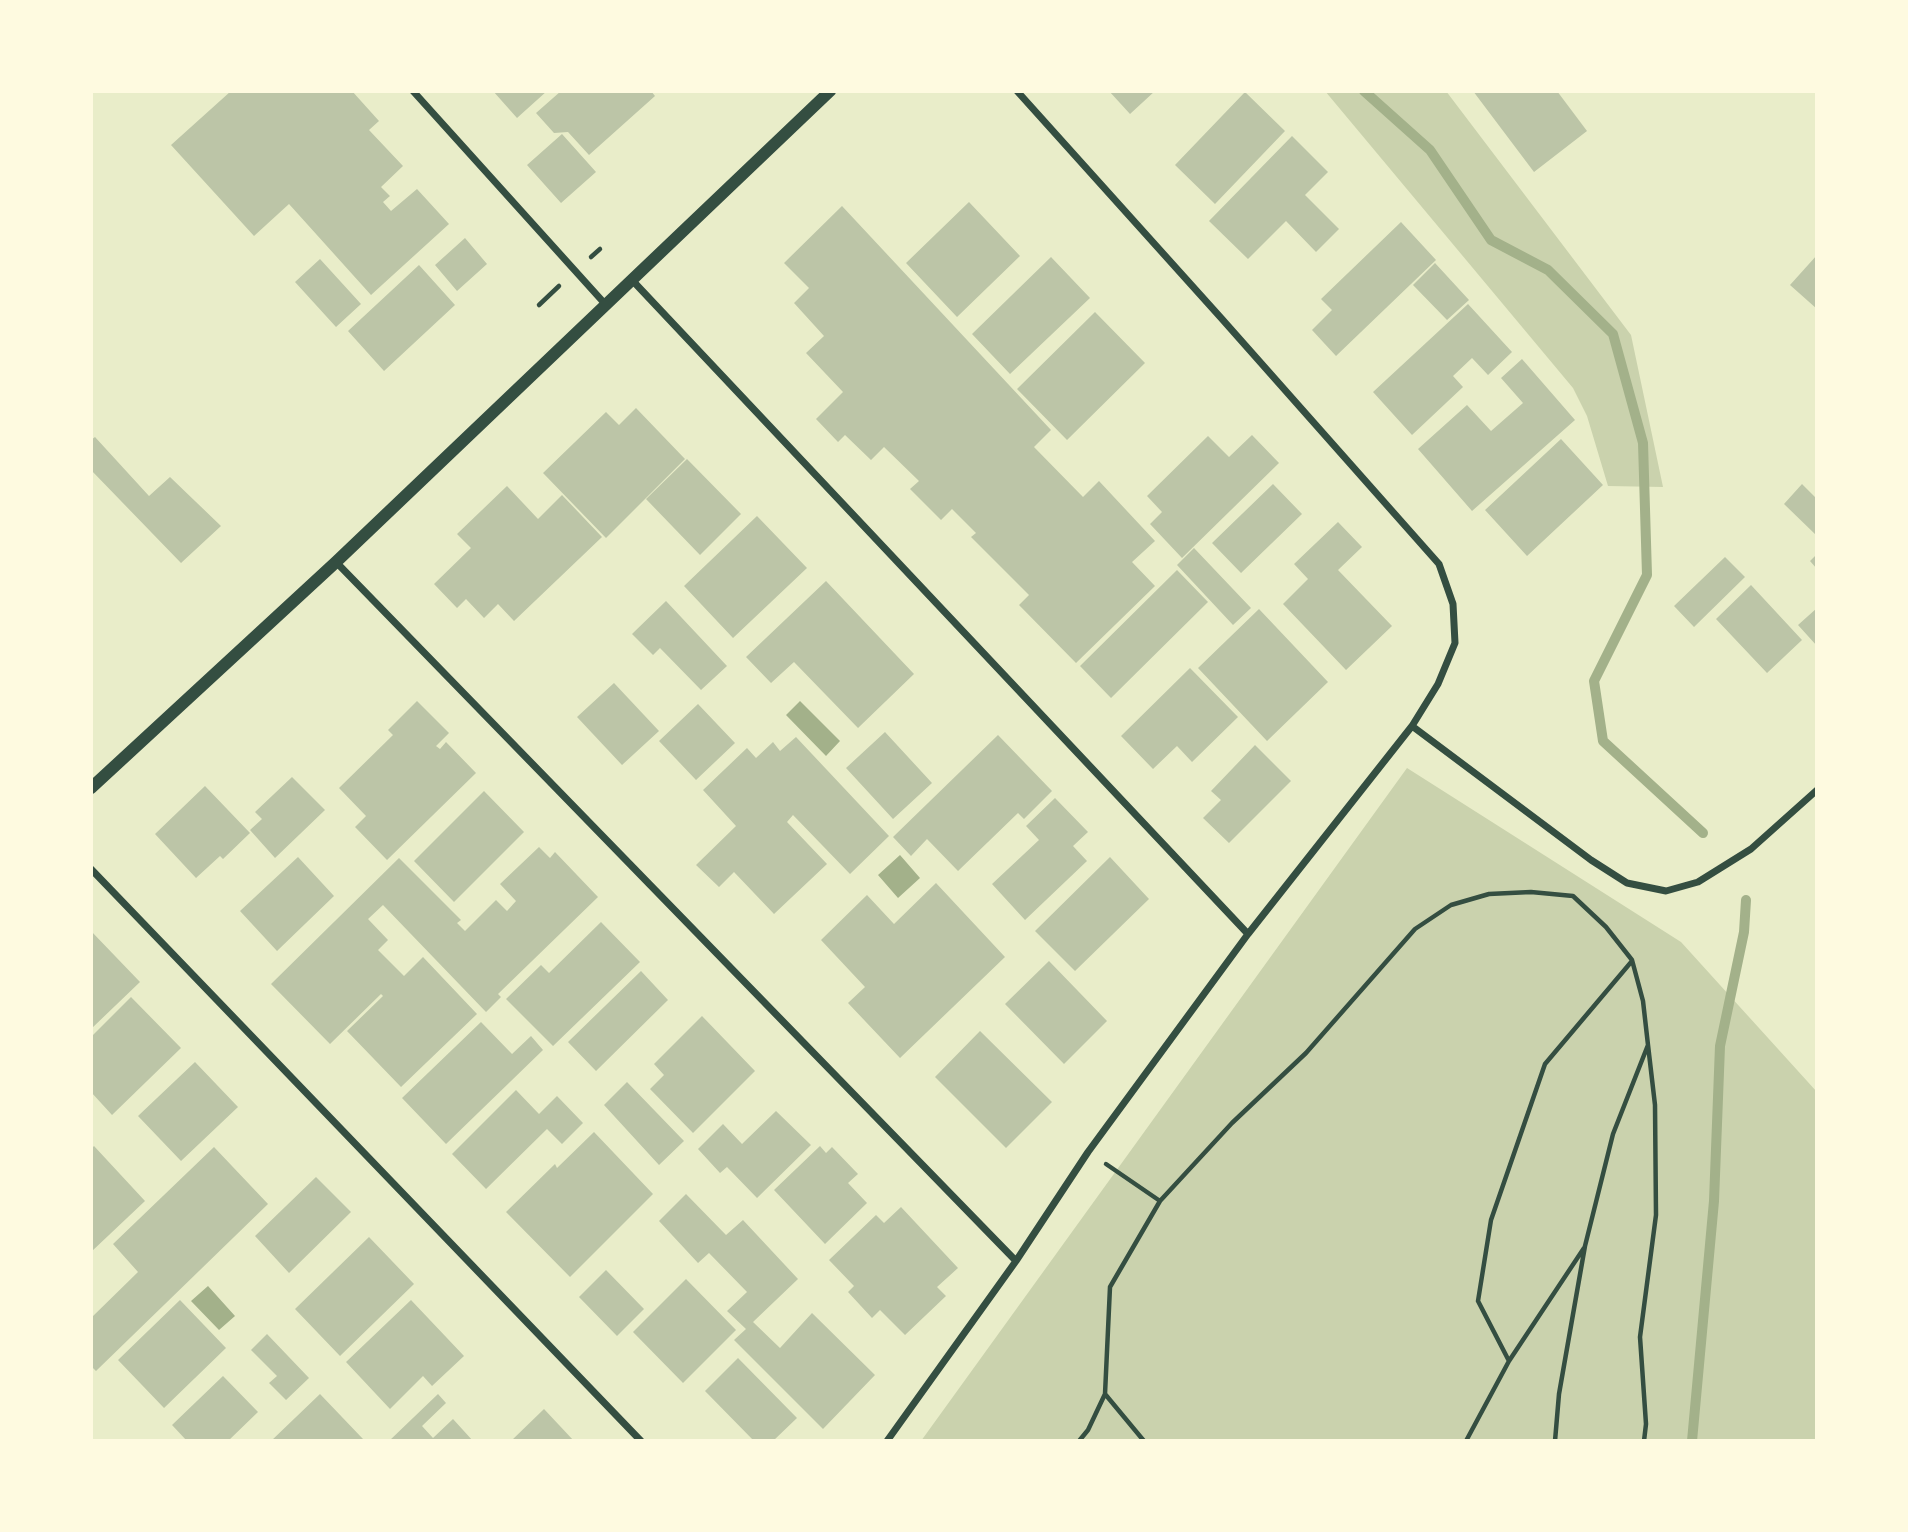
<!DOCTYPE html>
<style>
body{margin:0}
#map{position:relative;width:1908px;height:1532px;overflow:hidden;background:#e9edc9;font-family:Inter,sans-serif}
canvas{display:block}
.frame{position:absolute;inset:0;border:93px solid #fefae0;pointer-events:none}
</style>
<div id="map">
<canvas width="1908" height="1532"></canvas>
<div class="frame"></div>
</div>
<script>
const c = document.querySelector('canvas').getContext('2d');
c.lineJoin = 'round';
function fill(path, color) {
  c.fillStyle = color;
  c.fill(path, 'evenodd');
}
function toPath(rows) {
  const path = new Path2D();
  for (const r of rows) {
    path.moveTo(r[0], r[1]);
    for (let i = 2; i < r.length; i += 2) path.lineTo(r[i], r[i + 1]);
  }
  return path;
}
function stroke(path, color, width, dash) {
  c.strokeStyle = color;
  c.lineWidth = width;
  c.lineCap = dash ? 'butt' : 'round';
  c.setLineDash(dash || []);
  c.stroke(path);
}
fill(toPath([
 [1325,91,1446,91,1631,335,1663,487,1608,486,1587,416,1573,388],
 [1407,768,1681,942,1817,1092,1817,1441,921,1441]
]), '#cad2ad');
fill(toPath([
 [800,701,840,741,826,756,786,715],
 [900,855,920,878,898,898,878,875],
 [208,1286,235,1316,219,1330,191,1301]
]), '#a3b18a');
stroke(toPath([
 [1364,91,1430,150,1491,240,1548,270,1613,334,1643,443,1647,575,1594,681,1603,741,1703,833],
 [1692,1441,1714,1201,1720,1046,1744,932,1746,900]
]), '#a3b18a', 10);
fill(toPath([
 [231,91,352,91,379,121,369,130,403,166,381,187,390,196,383,202,391,211,417,189,449,224,371,295,289,204,254,236,171,145],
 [493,91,547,91,517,118],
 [561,91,651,91,655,96,589,155,568,132,554,133,536,113],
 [1109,91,1155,91,1130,114],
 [1473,91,1557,91,1587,131,1534,172],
 [1245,92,1285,131,1215,204,1175,165],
 [562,134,596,172,561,203,527,165],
 [1292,136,1328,172,1305,195,1339,229,1316,252,1286,221,1248,259,1209,221],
 [969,202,1020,256,957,317,906,263],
 [842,206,1051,430,1034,447,1083,497,1099,481,1155,541,1132,562,1155,586,1076,663,1019,605,1029,595,971,537,976,533,952,509,941,520,910,489,919,481,884,447,871,460,845,435,838,442,816,419,843,392,806,353,824,336,794,303,809,288,784,263],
 [1401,222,1436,260,1336,356,1312,330,1332,310,1321,299],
 [465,238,487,264,457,291,435,265],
 [1817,255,1817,309,1790,285],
 [1051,257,1090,298,1010,374,972,334],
 [320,259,361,304,336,327,295,282],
 [1435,263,1469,300,1447,320,1413,285],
 [419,265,455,305,384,371,348,331],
 [1468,304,1512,352,1488,375,1472,358,1453,376,1463,387,1412,435,1373,392],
 [1095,312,1145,363,1067,440,1017,389],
 [1522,359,1575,420,1472,511,1418,449,1467,405,1491,431,1523,403,1501,378],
 [636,408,685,459,606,538,543,473,606,412,619,425],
 [1252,435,1279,463,1182,558,1150,524,1162,512,1147,496,1208,436,1229,457],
 [95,437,149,496,170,477,221,526,181,563,91,470,91,440],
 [1561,439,1603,485,1527,556,1485,510],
 [687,459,741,514,700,555,646,499],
 [1273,484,1302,514,1241,573,1212,543],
 [1802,484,1817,499,1817,536,1784,504],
 [507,486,538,519,562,495,602,537,514,621,498,604,484,618,466,599,457,608,434,584,471,548,457,534],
 [757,516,807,568,733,638,684,586],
 [1338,522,1362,547,1338,570,1392,626,1346,670,1283,604,1308,579,1294,564],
 [1194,548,1251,608,1233,625,1177,565],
 [1817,554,1817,569,1810,561],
 [1725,557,1745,577,1694,627,1674,606],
 [1177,570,1208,602,1111,698,1080,666],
 [826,581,914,674,858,728,794,662,771,683,746,657],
 [1751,585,1802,640,1767,673,1716,619],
 [666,601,727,666,701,690,660,648,653,655,632,634],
 [1817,608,1817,646,1798,625],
 [1259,609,1328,682,1267,741,1198,668],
 [1190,668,1238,717,1192,762,1177,746,1153,769,1121,736],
 [614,683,659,731,622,765,577,717],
 [417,701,449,733,436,746,440,749,446,742,476,773,387,860,355,827,366,816,339,788,393,735,388,730],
 [698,704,735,743,696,780,659,741],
 [885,732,932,783,893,819,846,768],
 [998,735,1052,791,1024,819,1018,813,958,871,927,839,911,856,893,837],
 [796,737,889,836,850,874,793,815,787,822,827,864,774,914,734,872,719,887,696,865,736,826,703,790,747,748,756,758,773,742,780,751],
 [1255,745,1291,781,1229,843,1203,818,1221,800,1211,791],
 [292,777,325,810,275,858,250,830,262,819,255,812],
 [205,786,250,833,223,859,220,856,196,878,155,834],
 [484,791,524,832,454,902,414,861],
 [1055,798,1088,832,1073,846,1087,861,1025,920,992,884,1039,840,1026,826],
 [539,847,550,858,555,852,598,897,498,994,501,997,486,1012,383,905,368,919,388,940,378,950,404,976,423,957,477,1014,401,1087,347,1031,383,996,381,994,330,1044,271,984,399,858,461,920,457,923,465,931,496,900,507,911,516,901,500,884],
 [298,857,334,896,277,951,240,911],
 [1110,857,1149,899,1075,971,1035,931],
 [936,883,1005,957,900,1058,848,1003,865,987,821,940,867,895,894,924],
 [601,922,640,962,553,1046,506,999,541,965,549,973],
 [91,931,140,982,91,1029],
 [1049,961,1107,1021,1064,1064,1005,1004],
 [641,971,668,1000,596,1071,568,1042],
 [131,997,181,1048,112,1115,91,1092,91,1037],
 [702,1016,755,1071,693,1133,650,1089,664,1075,654,1064],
 [481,1022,512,1054,531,1036,543,1050,446,1144,402,1098],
 [980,1031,1052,1102,1006,1148,935,1077],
 [195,1062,238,1107,181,1161,138,1116],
 [627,1082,684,1141,659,1165,604,1105],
 [516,1090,539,1114,557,1096,583,1123,562,1144,547,1129,486,1189,452,1154],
 [776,1111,811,1145,757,1198,727,1167,720,1173,698,1149,723,1124,742,1144],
 [594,1132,653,1194,570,1277,506,1212,555,1164,557,1168],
 [94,1146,145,1201,91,1252,91,1149],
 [820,1146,826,1153,832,1147,858,1174,848,1183,867,1203,825,1244,774,1190],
 [214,1147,268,1204,96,1371,91,1366,91,1318,138,1272,113,1244],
 [316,1177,351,1212,289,1273,255,1236],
 [686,1194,726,1235,743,1220,798,1279,753,1322,780,1348,812,1313,875,1375,823,1429,734,1340,746,1329,727,1311,747,1292,709,1253,698,1263,659,1221],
 [901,1207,958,1268,937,1287,946,1296,905,1335,880,1310,872,1318,848,1292,854,1286,829,1260,876,1215,884,1223],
 [369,1237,414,1284,340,1356,295,1309],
 [606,1270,644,1309,617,1336,579,1297],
 [686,1279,736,1330,683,1383,633,1332],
 [180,1300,226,1348,164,1408,118,1360],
 [411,1300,464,1356,432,1386,423,1376,390,1409,346,1362],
 [267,1334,309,1378,286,1400,269,1383,277,1376,251,1350],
 [738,1358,797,1418,773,1441,754,1441,705,1391],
 [223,1376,258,1412,228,1441,187,1441,172,1425],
 [320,1394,363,1439,271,1441],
 [438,1394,446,1403,422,1426,433,1438,453,1419,473,1441,389,1441],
 [544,1409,574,1441,511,1441]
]), '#bcc5a7');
stroke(toPath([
 [591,257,600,249],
 [539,305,559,286],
 [1106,1164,1160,1201],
 [1509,1361,1478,1301,1491,1220,1545,1064,1632,961],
 [1105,1394,1144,1441],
 [1079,1441,1088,1430,1105,1394,1110,1287,1160,1201,1232,1123,1306,1053,1415,929,1451,905,1489,894,1531,892,1573,896,1606,927,1632,960,1643,1001,1648,1045,1613,1134,1585,1246,1559,1394,1555,1441],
 [1466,1441,1509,1361,1584,1248],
 [1644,1441,1646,1424,1640,1337,1656,1215,1655,1105,1648,1045]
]), '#344e41', 4.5);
stroke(toPath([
 [413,91,606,305],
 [632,280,1248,934],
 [336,562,1016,1261],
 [1412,726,1591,860,1627,883,1666,891,1698,882,1751,849,1817,790],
 [91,869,641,1441],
 [887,1441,1016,1261,1088,1152,1248,934,1412,726,1438,684,1455,643,1453,604,1439,564,1222,319,1017,91]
]), '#344e41', 7);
stroke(toPath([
 [91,788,336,562,830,91]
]), '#344e41', 12);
</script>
